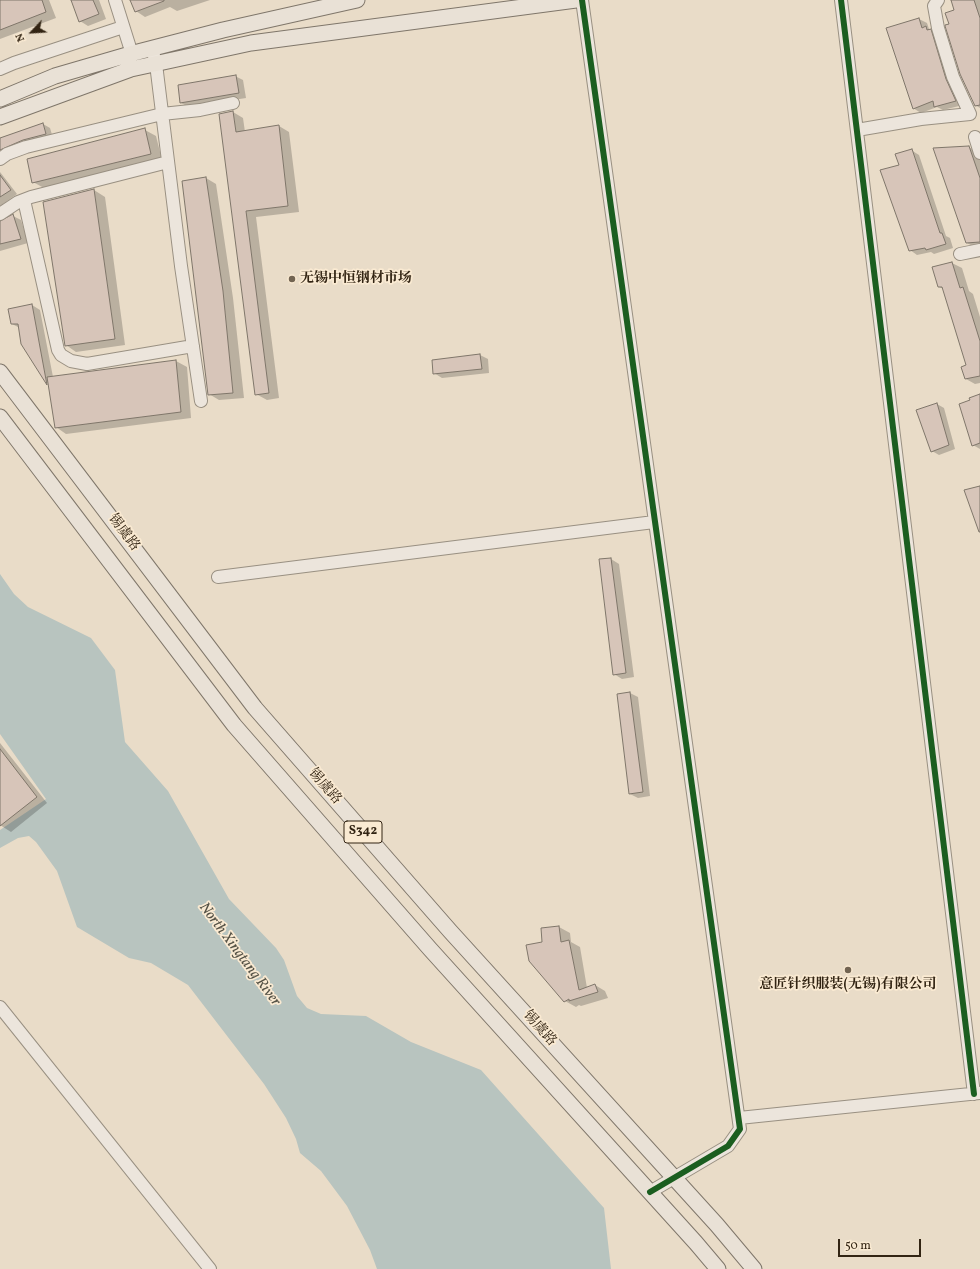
<!DOCTYPE html>
<meta charset="utf-8">
<style>
body{margin:0}
#map{position:relative;width:980px;height:1269px;overflow:hidden;background:#e9dcc8;font-family:Vollkorn,serif}
canvas{display:block}
.north{position:absolute;left:12px;top:12px;width:40px;height:40px;-webkit-text-stroke:3px #faead2;paint-order:stroke;rotate:245deg;font-size:11px;font-weight:700;line-height:16px;text-align:center;color:#322413}
.north::after{content:'';display:block;margin:auto;width:14px;height:18px;background:#322413;clip-path:polygon(50% 0,100% 100%,50% 72%,0 100%)}
.scale{position:absolute;left:838px;top:1239px;width:83px;height:18px;box-sizing:border-box;border:2px solid #322413;border-top:0;padding-left:5px;font-size:12px;line-height:14px;white-space:nowrap;color:#322413;-webkit-text-stroke:3px #faead2;paint-order:stroke}
</style>
<div id="map">
<canvas width="980" height="1269"></canvas>
<div class="north">N</div>
<div class="scale">50 m</div>
</div>
<script>
const c = document.querySelector('canvas').getContext('2d');
c.lineJoin = 'round';
function fill(path, color) {
  c.fillStyle = color;
  c.fill(path, 'evenodd');
}
function toPath(rows) {
  const path = new Path2D();
  for (const r of rows) {
    path.moveTo(r[0], r[1]);
    for (let i = 2; i < r.length; i += 2) path.lineTo(r[i], r[i + 1]);
  }
  return path;
}
function stroke(path, color, width, dash) {
  c.strokeStyle = color;
  c.lineWidth = width;
  c.lineCap = dash ? 'butt' : 'round';
  c.setLineDash(dash || []);
  c.stroke(path);
}
function drawText(font, color, halo, rows, align = 'center') {
  c.font = font + ' Vollkorn,"Noto Serif SC",serif';
  c.lineWidth = 3.5;
  c.setLineDash([]);
  c.textBaseline = 'middle';
  c.strokeStyle = halo;
  c.fillStyle = color;
  for (const [text, x, y, turn = 0] of rows) {
    c.save();
    c.translate(x, y);
    c.rotate((+turn || 0) * Math.PI / 180);
    c.textAlign = isNaN(turn) ? turn : align;
    if (halo) c.strokeText(text, 0, 0);
    c.fillText(text, 0, 0);
    c.restore();
  }
}
fill(toPath([
 [0,574,14,594,28,607,91,638,115,670,125,742,168,791,229,899,276,948,284,960,297,996,307,1008,321,1014,366,1016,411,1042,481,1070,604,1208,611,1269,377,1269,370,1250,347,1206,321,1171,300,1153,296,1139,286,1118,264,1084,188,985,151,963,129,958,77,927,57,871,36,842,29,836,18,838,0,848,0,830,46,799,0,734]
]), '#b8c4bf');
fill(toPath([
 [0,0,49,0,56,18,0,39],
 [72,0,99,0,106,19,88,26,80,21],
 [131,0,210,0,177,11,170,7,145,17,136,11],
 [952,0,980,0,980,108,975,105,951,24,955,10],
 [919,19,927,23,929,29,938,35,963,105,943,110,937,107,921,113,913,108],
 [235,76,243,80,246,98,189,107,181,103],
 [233,112,243,118,245,132,279,126,289,132,299,212,256,217,279,398,267,400,256,394],
 [43,124,50,128,53,138,2,151,1,149,0,150,0,139],
 [145,130,156,136,162,160,44,188,33,182],
 [969,147,980,154,980,249,978,249,967,243],
 [911,150,919,155,946,236,950,238,953,248,934,254,931,252,917,255,910,250,900,166],
 [0,172,17,194,0,206],
 [206,178,216,184,233,298,244,398,219,400,209,394],
 [94,190,105,197,125,345,76,352,66,345],
 [13,216,21,220,28,243,0,251,0,222],
 [952,263,962,268,969,291,973,294,980,317,980,383,975,384,966,379,968,366,944,289,939,287],
 [32,305,40,310,53,377,176,361,187,367,191,418,66,434,56,427,48,384,22,344,20,328,12,324],
 [480,355,488,359,489,373,442,378,434,373,433,361],
 [980,395,980,449,973,445,971,401],
 [937,404,944,408,955,449,939,455,932,451],
 [611,559,619,564,634,677,622,679,614,674,600,560],
 [630,693,638,697,650,796,638,798,630,794],
 [0,743,47,803,11,832,0,825],
 [559,927,570,933,571,942,580,947,587,988,595,985,605,991,608,998,581,1006,579,1005,576,1007,565,1001,544,943]
]), '#0003');
const building = toPath([
 [0,0,42,0,46,12,0,30,0,0],
 [71,0,93,0,99,14,79,22,71,0],
 [130,0,164,0,164,1,135,12,130,0],
 [951,0,974,0,980,18,980,105,975,106,960,74,945,26,945,25,949,24,945,13,954,10,951,0],
 [919,18,922,28,926,26,927,30,931,29,946,79,956,101,934,107,933,101,913,109,886,28,919,18],
 [236,75,239,93,180,103,178,85,236,75],
 [233,111,236,132,279,125,288,206,246,211,269,393,255,395,219,114,233,111],
 [43,123,46,134,23,140,0,150,0,138,43,123],
 [145,128,151,154,32,183,27,159,145,128],
 [969,146,980,178,980,242,966,243,933,148,969,146],
 [912,149,940,233,942,233,946,244,926,250,925,248,909,251,880,170,899,165,895,154,912,149],
 [0,175,11,190,0,197,0,175],
 [206,177,223,291,233,393,208,395,182,181,206,177],
 [94,189,115,339,65,346,43,202,94,189],
 [13,214,21,239,0,244,0,221,13,214],
 [952,262,960,288,963,287,980,341,980,376,965,379,961,367,966,365,942,287,938,287,932,267,952,262],
 [32,304,47,385,21,344,18,324,11,324,8,309,32,304],
 [480,354,482,369,433,374,432,360,480,354],
 [176,360,181,412,55,428,47,377,176,360],
 [980,394,980,443,972,446,959,404,970,400,969,398,980,394],
 [937,403,949,445,931,452,916,410,937,403],
 [980,486,980,532,979,532,964,490,980,486],
 [611,558,626,673,613,675,599,559,611,558],
 [630,692,643,792,629,794,617,694,630,692],
 [0,749,37,797,0,826,0,749],
 [559,926,561,942,569,940,579,990,595,984,598,992,569,1001,569,999,564,1002,529,961,526,945,542,942,541,928,559,926]
]);
fill(building, '#d7c5b9');
stroke(building, '#7f766a', 1);
const minor = toPath([
 [115,0,132,54],
 [582,0,740,1129,728,1146,650,1192],
 [841,0,974,1094],
 [152,48,156,64,181,266,201,401],
 [0,69,14,63,123,27],
 [857,130,921,119,970,114,953,77,938,28,934,6,938,0],
 [975,137,980,153],
 [0,159,7,154,26,147,162,114,200,110,233,103],
 [24,200,58,350,61,355,71,361,87,364,193,346],
 [0,214,18,202,31,197,168,162],
 [960,254,980,250],
 [218,577,654,522],
 [0,1007,210,1269],
 [739,1118,980,1093]
]);
const major = toPath([
 [0,99,55,76,134,53,223,30,357,0],
 [0,117,131,69,251,43,576,0],
 [0,372,255,708,450,931,717,1225,754,1269],
 [0,417,234,725,430,949,696,1243,718,1269]
]);
stroke(minor, '#999082', 14);
stroke(major, '#7f766a', 17);
stroke(minor, '#ece5dc', 12);
stroke(major, '#e9e1d6', 15);
stroke(toPath([
 [582,0,740,1129,728,1146,650,1192],
 [841,0,974,1094]
]), '#1b5e20', 6);
for (const [x, y, r, color] of [
 [292,279,4,"#726452"],
 [848,970,4,"#726452"]
]) {
  const dot = new Path2D();
  dot.arc(x, y, r, 0, 2 * Math.PI);
  c.fillStyle = color;
  c.fill(dot);
  stroke(dot, '#faead2', 1.5);
}
for (const [x, y, w] of [
 [363,832,38]
]) {
  const box = new Path2D();
  box.roundRect(x - w / 2, y - 11, w, 22, 3);
  c.fillStyle = '#faead2';
  c.fill(box);
  stroke(box, '#322413', 1);
}
drawText('bold 13px', '#322413', null, [
 ["S342",363,832]
]);
drawText('bold 14px', '#322413', '#faead2', [
 ["无锡中恒钢材市场",300,279],
 ["意匠针织服装(无锡)有限公司",848,985,"center"]
], 'left');
drawText('14px', '#322413', '#faead2', [
 ["锡虞路",123,533,53],
 ["锡虞路",324,787,49],
 ["锡虞路",539,1029,48]
]);
drawText('italic 15px', '#545145', '#faead2', [
 ["North Xingtang River",239,955,53]
]);
</script>
